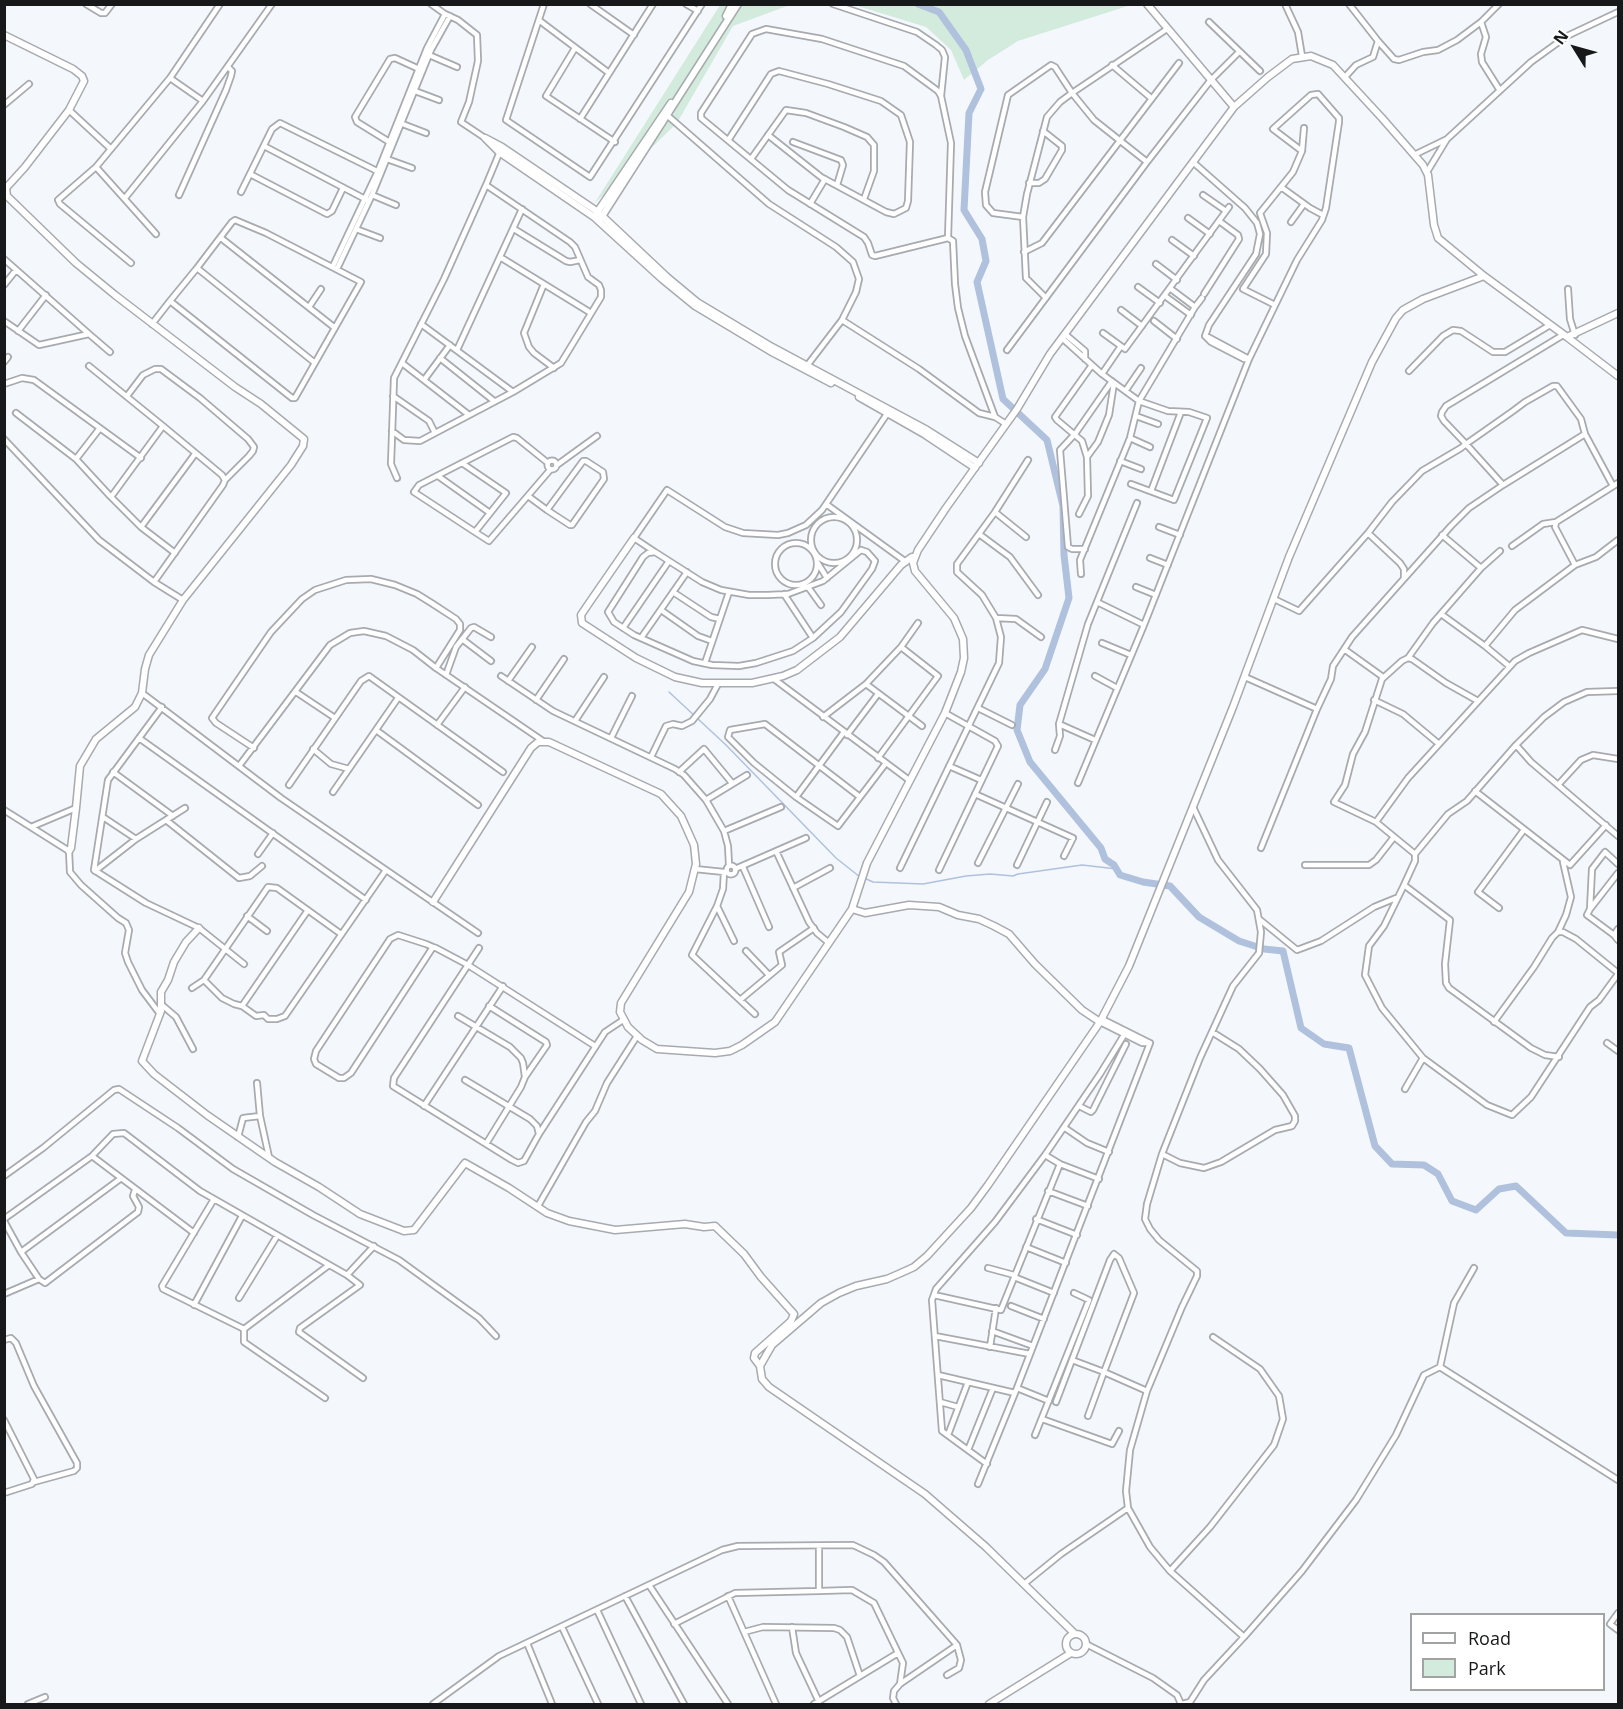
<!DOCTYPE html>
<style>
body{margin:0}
#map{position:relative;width:1623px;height:1709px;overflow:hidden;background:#f4f8fd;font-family:"Open Sans",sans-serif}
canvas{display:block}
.frame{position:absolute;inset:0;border:6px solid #17181a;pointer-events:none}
.legend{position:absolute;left:1410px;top:1613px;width:195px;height:78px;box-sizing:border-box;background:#fff;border:2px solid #a2a3a3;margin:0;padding:8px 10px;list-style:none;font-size:18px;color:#17181a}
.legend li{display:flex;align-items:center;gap:12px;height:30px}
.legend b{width:30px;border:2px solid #a2a3a3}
.north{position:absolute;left:1545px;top:18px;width:60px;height:60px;-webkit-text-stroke:4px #fff;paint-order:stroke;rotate:307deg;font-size:16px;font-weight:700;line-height:24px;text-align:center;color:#17181a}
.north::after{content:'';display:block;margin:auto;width:21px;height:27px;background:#17181a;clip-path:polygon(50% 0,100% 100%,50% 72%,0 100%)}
</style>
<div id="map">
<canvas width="1623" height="1709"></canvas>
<div class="frame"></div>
<ul class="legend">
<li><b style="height:8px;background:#fff"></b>Road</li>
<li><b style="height:16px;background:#d3ebdd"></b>Park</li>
</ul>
<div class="north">N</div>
</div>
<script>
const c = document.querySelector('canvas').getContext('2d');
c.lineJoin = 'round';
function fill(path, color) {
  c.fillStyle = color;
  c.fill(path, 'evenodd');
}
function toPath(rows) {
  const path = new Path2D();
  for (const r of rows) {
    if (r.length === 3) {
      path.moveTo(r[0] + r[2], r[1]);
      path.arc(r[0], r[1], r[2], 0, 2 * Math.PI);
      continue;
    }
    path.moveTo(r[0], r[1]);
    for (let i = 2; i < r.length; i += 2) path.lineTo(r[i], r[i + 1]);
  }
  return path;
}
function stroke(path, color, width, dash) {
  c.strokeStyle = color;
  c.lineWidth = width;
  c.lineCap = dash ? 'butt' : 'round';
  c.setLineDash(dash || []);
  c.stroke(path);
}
fill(toPath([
 [720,5,790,5,733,26,677,123,594,204],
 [854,5,1131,5,1018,41,988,60,964,80,951,50,926,27]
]), '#d3ebdd');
stroke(toPath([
 [669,692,726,745,836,858,860,877],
 [864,878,873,882,923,884,966,876,990,874,1013,876,1018,874,1082,865,1117,869]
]), '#b0c1dd', 1.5);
stroke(toPath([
 [918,4,939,12,966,50,981,89,969,113,964,210,982,239,986,261,977,282,1003,399,1047,440,1063,506,1064,555,1069,598,1045,669,1020,705,1017,730,1030,762,1101,848,1105,859,1114,865,1120,875,1143,882,1170,886,1199,917,1239,941,1264,949,1283,951,1301,1028,1324,1044,1349,1048,1375,1146,1392,1164,1424,1165,1438,1174,1452,1201,1476,1210,1499,1189,1516,1186,1566,1233,1618,1235]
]), '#b0c1dd', 7);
const street = toPath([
 [86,4,101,13,105,13,112,4],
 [431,4,445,14,458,20,477,35,478,61,469,102,461,122,485,138],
 [544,4,506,120,590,177,702,4],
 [590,4,634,35],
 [686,4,698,11],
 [833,4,917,32,936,45,942,50,945,57,941,96],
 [1285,4,1298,32,1302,56],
 [1349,4,1378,41,1394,59,1399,60,1423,52,1438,50,1457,40,1481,22,1486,37,1481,54,1482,62,1499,89],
 [540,21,609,73],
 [1209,22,1260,71],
 [1481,22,1499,4],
 [575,48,546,96,615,142],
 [429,55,457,67],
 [1112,65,1151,98],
 [1345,77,1356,65,1373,57,1378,41],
 [170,78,203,101],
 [415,91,439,100],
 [4,105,29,84],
 [69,110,111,149],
 [668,116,769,204,836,247,853,262,859,279,856,292,842,320,806,367],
 [580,119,653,4],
 [400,123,426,133],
 [729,139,771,74,779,71,828,84,881,101,901,115,910,142,908,201,906,208,894,214,886,212,821,177,768,135],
 [1447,139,1531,62,1567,36,1618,12],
 [793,142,841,160,843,165,837,185],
 [391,143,357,122,355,117,390,59,395,58,419,69],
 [264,146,367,200],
 [1414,155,1447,139,1427,172],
 [387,159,412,168],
 [751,159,786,110,806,113,844,127,867,137,874,145,874,171,864,199],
 [1194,163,1245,208,1257,223,1260,234,1256,254,1209,325,1205,336,1211,342,1244,359,1249,359],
 [96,167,156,234],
 [250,174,327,214,332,211,343,188],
 [1029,183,1039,183,1045,179,1062,150,1062,146,1043,131],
 [486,185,501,149],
 [1281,187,1310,208,1323,215],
 [241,192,272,129,280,123,379,172],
 [179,195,226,90,231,76,232,71,228,67],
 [372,195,396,205],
 [1203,195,1226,211],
 [125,198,203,101,272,4],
 [810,204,825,179],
 [1023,217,993,213,986,205,985,192,1008,95,1051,65,1055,67,1072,93,1094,120,1147,162],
 [1188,218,1210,234],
 [1291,222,1304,204],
 [356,229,380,238],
 [514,229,566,261,570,262,580,260],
 [221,238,335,328],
 [948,238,875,256,872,255,868,243,864,237,788,190,701,118,701,113,752,34,766,29,822,39,904,66,938,91,941,96,951,143,948,238,953,241,955,284,958,308,965,336,995,417,1006,424],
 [1172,240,1194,256],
 [1024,252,1042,243,1179,63],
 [500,257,591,313],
 [4,259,89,334,39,345,4,321],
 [131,263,60,204,58,200,96,167,170,78,220,4],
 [1156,264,1177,280],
 [333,266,378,171,427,48,445,14],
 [197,268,315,363],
 [337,269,372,195,431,50,450,16],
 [544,284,524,333,529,347,534,353,554,368],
 [4,285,16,270],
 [1138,287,1160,303],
 [1568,289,1570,319,1575,335],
 [1204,294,1239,239,1238,235,1219,221],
 [1165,296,1191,315],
 [1046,298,1026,278,1023,217,1027,194,1047,117,1060,102,1072,93,1167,29],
 [1275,305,1243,289,1266,254,1267,233,1260,213,1293,172,1302,151,1304,128],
 [309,307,321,289],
 [1195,307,1202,298],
 [1121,310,1142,326],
 [842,320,919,369,979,413,995,417],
 [1154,321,1177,339],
 [152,324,170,301,197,268,232,222,235,220,266,233,361,282,295,398,292,398,170,301],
 [18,331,46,295],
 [1103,333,1125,349,1229,207],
 [89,334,110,352],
 [1065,334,1085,351,1085,359],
 [1208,337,1249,359],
 [1062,338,1102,374,1139,401,1168,411,1189,412,1207,418,1174,500,1131,484],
 [457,350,522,209],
 [1007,350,1147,162,1210,81,1239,52],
 [440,358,494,401],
 [4,362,8,357],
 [402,363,469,415],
 [89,366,163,426,222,475,225,480,223,485,154,582],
 [1409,371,1443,336,1453,330,1461,331,1493,352,1505,352,1550,325],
 [1102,374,1121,346],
 [424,380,450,345],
 [4,384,22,378,34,380,141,458],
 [1126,390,1141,368],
 [127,396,143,375,155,369,161,369,200,398,248,439,254,447,253,451,249,456,225,480],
 [393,396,429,421,435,433],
 [16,413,76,459,111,497,141,527,175,553],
 [1136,416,1158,424],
 [392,431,404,440,420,441,513,392,421,324],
 [1585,434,1613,486],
 [1130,438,1150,447],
 [4,439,99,540,154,582,183,600],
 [1087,457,1098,442,1109,415,1114,383],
 [76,459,100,428],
 [552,465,4.5],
 [1120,461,1141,469],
 [462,463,506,493,475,532,414,492,419,485,462,463],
 [462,463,513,437,517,438,548,463],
 [557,465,597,436],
 [438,476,490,513],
 [397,478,391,464,394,378,444,279,486,185,570,242,575,247,588,277,599,285,601,290,601,297,561,363,513,392],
 [1151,491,1181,412],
 [528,496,547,510,570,525,572,525,604,479,603,472,586,461,583,461,547,510],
 [111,497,163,426],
 [826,504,906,562],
 [995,512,1026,537],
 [1079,514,1088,496,1087,457,1082,441,1057,420,1055,417,1092,365],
 [834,540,23],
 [1556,522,1555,527,1575,565],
 [141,527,195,454],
 [1159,527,1180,535],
 [475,532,489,541,550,470],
 [979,534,1010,557,1038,595],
 [1442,535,1481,568],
 [796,564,21],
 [1512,546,1543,524,1556,522,1618,483],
 [1085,549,1072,549,1068,547,1060,450,1075,434,1112,381],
 [861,550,867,552,875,561,872,569,841,612,813,638,793,651,756,663,739,666,712,665,693,661,634,635,614,622,608,612,643,557,648,553,655,552,702,582,721,590,749,595,768,595,788,594,823,581,861,550],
 [655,552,634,538,667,490,725,527,743,533,778,535,788,533,806,525,822,510,889,411],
 [1150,558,1168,565],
 [817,562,827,578],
 [1081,574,1080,560,1130,438,1139,401,1195,307,1171,289],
 [1404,578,1404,569,1400,563,1368,533,1392,502,1422,471,1461,448,1466,444,1513,411,1525,402,1553,386,1557,386,1581,419,1585,434,1503,485,1466,444,1444,421,1441,416,1442,412,1446,406,1563,335],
 [808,587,821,605],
 [1136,587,1156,595],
 [673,592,711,617,720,619],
 [784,594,813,638],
 [1274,599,1299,611,1368,533],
 [1097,602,1144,625],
 [661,610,698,636,712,641],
 [1441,614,1485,646,1509,666],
 [996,618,1016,619,1041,637],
 [623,628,669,561],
 [641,638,687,572],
 [462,639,491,661],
 [1102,643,1131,655],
 [1485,646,1515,610,1575,565,1596,557,1618,540],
 [1344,649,1383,677],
 [1408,658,1433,623,1481,568,1500,551],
 [705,663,729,592],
 [446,675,456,647,471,628,474,627,491,637],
 [501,676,553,711,675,769,684,775,706,800,724,831,728,846,729,865],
 [1095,676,1117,688],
 [1245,677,1317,709,1261,848],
 [774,679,909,780],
 [508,681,532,647],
 [866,684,922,726],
 [296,692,335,718],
 [142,693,281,798,478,933],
 [536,700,564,659],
 [1374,700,1403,714,1439,744],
 [1478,701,1446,683,1412,659,1408,658,1402,661,1382,679,1365,732,1353,754,1345,785,1334,802,1376,822,1415,854,1415,861,1404,885,1450,920,1445,964,1446,983,1449,988,1531,1048,1545,1055,1559,1057],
 [162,707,108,780,94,870,146,903,199,928,244,964],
 [978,708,1012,725],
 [1317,709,1331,679,1333,666,1352,637,1451,526,1469,508,1503,485],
 [823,717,866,684,901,647,918,623],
 [575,721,604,677],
 [437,725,465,687],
 [376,730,478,805],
 [844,732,796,797,838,826,886,763],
 [847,735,878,694],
 [139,738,366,900],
 [611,738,632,696],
 [1095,740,1059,724,1088,624,1137,503],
 [1516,745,1544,717,1564,702,1587,692,1618,691],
 [254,748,216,723,212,718,271,632,302,599,315,590,346,580,371,579,395,585,417,594,433,604,456,619,460,624,460,630,436,668],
 [313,749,331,764,349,769],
 [1055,750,1060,736,1059,724],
 [651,757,666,726,673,724,682,726,692,721,710,699,718,684],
 [878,758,938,676,901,647],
 [239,766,330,645,350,633,364,631,386,636,413,650,436,668,543,741],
 [949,766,981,780],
 [113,772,173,816],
 [679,772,704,749,732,783],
 [1078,783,1144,625,1249,359,1297,260,1322,220,1326,208,1339,122,1339,118,1318,94,1311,95,1273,129,1302,151],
 [289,785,361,681,369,676,503,772],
 [1558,785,1581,760,1593,755,1618,759],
 [1475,791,1570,865,1606,825],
 [333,792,398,698],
 [975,794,1073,838,1064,856],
 [796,797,754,763,728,737,730,730,765,724,860,797],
 [706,800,747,775],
 [4,810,69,851,70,872,81,885,118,918,126,923,129,930,125,953,128,962,142,990,160,1014],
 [103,817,136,839],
 [166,820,239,878,250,876,262,866],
 [1376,822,1408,778,1515,661,1529,653,1582,630,1618,639],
 [31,827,76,808],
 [724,831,781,807],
 [776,851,809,922,817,933,829,943],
 [258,854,273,833],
 [1415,854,1448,814,1467,801,1516,745,1531,762,1618,836],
 [978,863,1018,784],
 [1618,864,1605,852,1592,869,1590,909,1618,873],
 [1017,865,1047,802],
 [1305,865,1369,865,1376,860,1394,837],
 [731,870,4.5],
 [743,867,769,927],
 [900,868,999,663,1001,637,996,618,982,595,957,572,957,564,995,512,1028,460],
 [695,869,724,872],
 [735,869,806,838],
 [939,870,998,746,995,741,945,713],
 [95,871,136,839,185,808],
 [726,871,724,872,723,889,717,906,692,955,755,1014],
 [1404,885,1384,926,1369,946,1365,975,1382,1008,1423,1058,1487,1105,1512,1115,1531,1097,1590,1007,1599,1000,1618,974],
 [793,888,830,868],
 [717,906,734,941],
 [1499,908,1478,892,1523,831],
 [1590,909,1587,915,1614,935],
 [247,916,267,931],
 [1259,919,1297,950,1321,941,1374,907,1396,898],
 [1618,929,1614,935,1618,940],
 [1558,932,1566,915,1571,897,1563,862],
 [433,947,351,1073,344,1078,339,1078,316,1064,314,1059,316,1051,390,939,398,935,426,944,433,947,436,948,468,965,595,1046],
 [746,951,769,975],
 [204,980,222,998,234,1004,242,1006,256,1016,264,1015,268,1019,277,1019,285,1016,386,870],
 [192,988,204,980,268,887,277,888,341,934],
 [740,1000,782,965,779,952,814,928],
 [162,1005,176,1017,193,1049],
 [242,1006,308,910],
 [489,1006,546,1042,547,1045,525,1077],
 [458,1016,510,1047,521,1058,523,1063,525,1077,521,1087,486,1144],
 [1102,1019,1150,1043],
 [1100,1022,1142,1043,1150,1043],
 [1494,1022,1534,967,1552,938,1558,932,1563,932,1576,939,1618,973],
 [1607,1043,1618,1051],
 [465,1080,530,1119,537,1126,539,1134,524,1161,518,1163,512,1160,393,1086,394,1078,479,948],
 [257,1083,260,1116,269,1157],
 [1405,1089,1423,1058],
 [424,1106,503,986],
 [1079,1106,1091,1112,1093,1110,1126,1044],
 [1065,1128,1087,1143,1109,1152],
 [539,1134,605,1032,623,1020],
 [238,1137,243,1118,260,1116],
 [1162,1154,1180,1163,1204,1168,1221,1162,1275,1130,1292,1126,1295,1121,1295,1116,1283,1095,1260,1069,1239,1049,1212,1032],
 [1045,1155,1060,1164,1099,1179],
 [92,1156,194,1233],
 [4,1176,43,1148,114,1090,119,1089,178,1128,233,1169,313,1215,399,1260,479,1318,496,1336],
 [1048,1191,1088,1206],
 [214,1199,162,1286,163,1289,244,1329,329,1265],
 [538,1206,586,1122,595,1111,607,1083,637,1036],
 [4,1219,92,1156,113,1134,124,1133,200,1191,347,1275,374,1246],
 [1036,1219,1077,1235],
 [4,1221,21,1252,39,1279,4,1294],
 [1026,1247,1066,1263],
 [21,1252,120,1179],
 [988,1268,1014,1275],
 [347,1275,360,1285,300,1328,299,1332,363,1378],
 [1014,1277,1054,1293],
 [39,1279,45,1283,138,1212,139,1207,133,1196,135,1190],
 [934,1295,1001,1310,1060,1164],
 [239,1298,277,1236],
 [194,1305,242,1216],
 [1011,1306,1044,1319],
 [244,1329,244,1342,325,1398],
 [992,1331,1033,1346],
 [935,1336,1030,1354],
 [4,1340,11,1338,16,1343,34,1386,77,1463,77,1468,74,1471,34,1482],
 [990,1347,996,1308],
 [1440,1367,1618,1480],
 [938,1375,1015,1393,978,1484],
 [1017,1388,1049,1401],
 [1015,1393,1150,1043],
 [940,1402,958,1407],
 [1056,1402,1072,1360],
 [1088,1416,1104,1372,1134,1293,1119,1258,1114,1254,1110,1260,1072,1360,1104,1372,1147,1391],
 [1042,1419,1112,1444,1119,1431],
 [4,1420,34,1479,32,1484,4,1493],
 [948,1435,968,1382],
 [1035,1435,1089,1300,1074,1293],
 [968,1450,993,1388],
 [987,1464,942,1431,932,1300,936,1289,995,1222,1045,1155,1100,1074,1124,1035],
 [819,1546,819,1591,852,1590,874,1603,903,1663,900,1684,894,1691,893,1698,896,1704],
 [1170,1571,1210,1527,1274,1445,1283,1419,1279,1396,1260,1369,1213,1337],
 [1024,1584,1061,1554,1128,1508],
 [649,1585,728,1704],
 [625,1596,684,1704],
 [728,1596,776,1704],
 [597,1610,641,1704],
 [1618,1613,1610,1624,1618,1630],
 [674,1624,735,1593,819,1591],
 [562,1627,598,1704],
 [792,1627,796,1653,819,1702],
 [744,1632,763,1627,834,1628,840,1630,847,1637,860,1676],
 [1244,1637,1302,1571,1356,1500,1396,1435,1424,1375,1440,1367,1454,1303,1474,1268],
 [527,1643,552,1704],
 [1086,1644,1153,1678,1177,1695,1181,1704],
 [900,1684,957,1645],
 [28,1704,45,1697],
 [433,1704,499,1656,722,1550,738,1546,853,1545,874,1555,884,1562,957,1645,961,1660,959,1668,947,1675],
 [814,1704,898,1653],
 [1182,1704,1190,1702,1204,1680,1244,1637,1170,1571,1150,1547,1128,1508,1126,1491,1130,1450,1147,1391,1182,1307,1197,1276,1197,1271,1159,1240,1150,1229,1145,1219,1147,1204,1162,1154,1200,1058,1233,986,1259,953,1261,932,1257,910,1218,860,1193,807]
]);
const secondary = toPath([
 [1147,4,1234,107],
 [726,16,732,4],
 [4,35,73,69,82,76,84,81,69,110,25,167,6,188,7,196,76,263,115,295,235,387,261,404,304,439,303,446,291,465,183,600,149,655,145,669,142,693,135,707,96,739,80,766,76,808,71,848,69,851],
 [485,138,502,147,598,212,667,277,697,302,772,347,927,430,979,463],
 [486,139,499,152,594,217,662,279,695,306,770,351,831,383],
 [596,214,671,103],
 [601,218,738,4],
 [1567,337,1618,376],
 [859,397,924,434,975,468],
 [634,538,587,606,581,615,582,623,636,658,675,677,702,683,752,683,783,676,797,670,840,637,901,565,912,557,915,557],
 [433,902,531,748,538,742,549,742,661,794,681,816,694,845,696,864,689,892,621,1003,620,1012,628,1027,642,1040,657,1049,715,1053,730,1051,742,1045,775,1022,852,909,867,863,945,713,961,672,964,658,963,639,954,618,915,571,913,563,918,550,946,508,1017,409,1050,354,1234,107,1268,77,1292,59,1311,56,1333,65,1382,118,1423,165,1428,175,1434,225,1438,238,1484,276,1567,337,1618,313],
 [852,909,865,913,909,905,939,907,958,915,979,919,994,926,1009,934,1035,964,1082,1010,1100,1022],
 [199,928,186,942,174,962,168,980,161,992,161,1011,142,1061,154,1074,207,1115,275,1162,319,1187,360,1214,404,1231,414,1230,465,1163,509,1188,547,1213,569,1221,615,1230,685,1224,704,1227,715,1226,744,1254,761,1277,794,1314,791,1321,755,1353,754,1358,760,1366],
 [1076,1644,10],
 [1075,1634,986,1547,925,1494,769,1387,762,1379,760,1366,772,1345,821,1303,839,1293,856,1286,887,1279,903,1272,914,1267,927,1256,971,1208,988,1185,1100,1022,1129,966,1233,707,1289,557,1372,362,1396,318,1403,310,1423,299,1484,276],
 [989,1704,1071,1653]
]);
stroke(street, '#a7aaaf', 8);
stroke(secondary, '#a7aaaf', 9);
stroke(street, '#fff', 4.5);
stroke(secondary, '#fff', 6);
</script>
